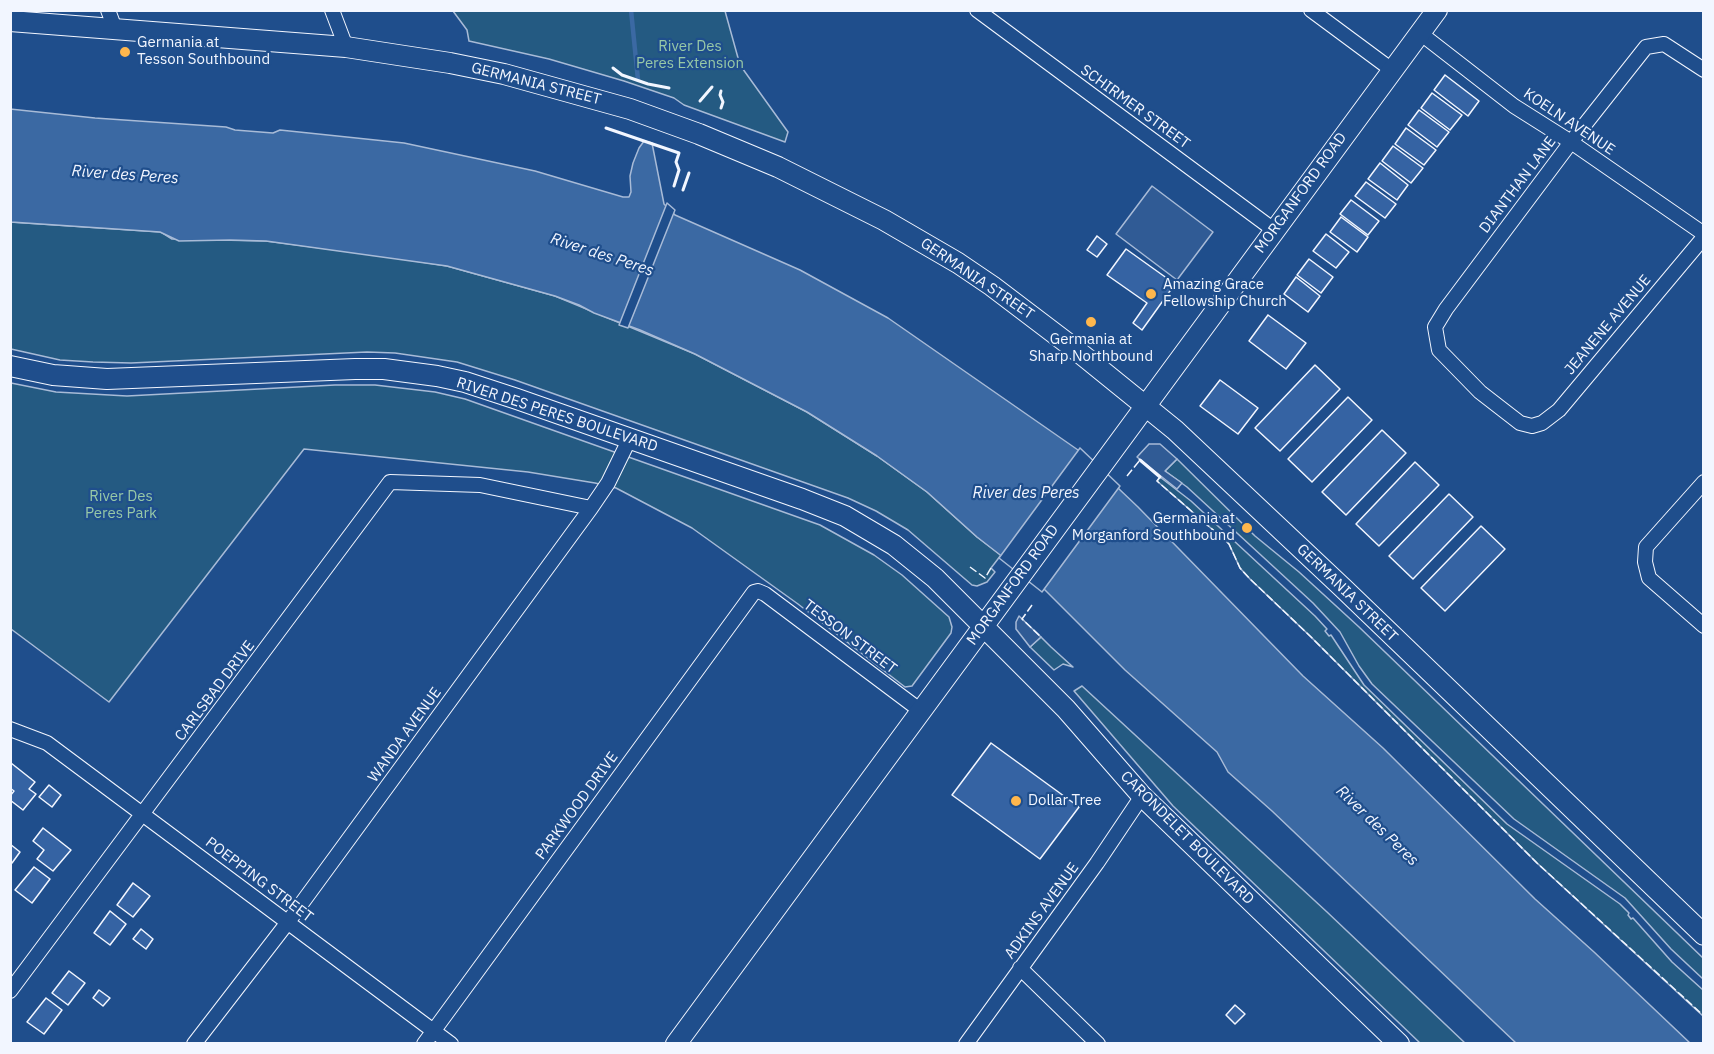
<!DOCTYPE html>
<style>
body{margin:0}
#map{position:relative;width:1714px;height:1054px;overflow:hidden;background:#1f4e8c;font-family:"IBM Plex Sans",sans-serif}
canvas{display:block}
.frame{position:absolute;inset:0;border:12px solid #f2f6ff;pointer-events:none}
</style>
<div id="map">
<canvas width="1714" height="1054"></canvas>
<div class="frame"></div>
</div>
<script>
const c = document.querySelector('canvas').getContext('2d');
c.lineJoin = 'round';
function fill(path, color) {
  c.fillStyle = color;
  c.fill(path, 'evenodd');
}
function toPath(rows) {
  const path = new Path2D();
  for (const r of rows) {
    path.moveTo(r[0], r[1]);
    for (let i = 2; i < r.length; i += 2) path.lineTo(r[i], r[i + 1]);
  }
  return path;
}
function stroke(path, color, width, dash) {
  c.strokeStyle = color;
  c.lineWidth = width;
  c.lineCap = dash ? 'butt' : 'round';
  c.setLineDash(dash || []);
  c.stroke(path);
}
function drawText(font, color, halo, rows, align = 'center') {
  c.font = font + ' "IBM Plex Sans",sans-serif';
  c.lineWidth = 4.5;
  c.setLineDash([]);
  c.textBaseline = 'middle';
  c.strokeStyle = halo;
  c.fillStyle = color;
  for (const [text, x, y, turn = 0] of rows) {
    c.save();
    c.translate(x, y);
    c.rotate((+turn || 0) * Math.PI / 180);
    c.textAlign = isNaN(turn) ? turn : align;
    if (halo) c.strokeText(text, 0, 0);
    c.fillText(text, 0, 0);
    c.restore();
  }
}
const green = toPath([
 [453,11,725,11,740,65,788,132,785,142,684,105,674,98,624,81,549,59,469,41,467,30,453,11],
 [10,222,161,232,172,239,266,241,383,256,447,266,555,296,695,354,807,412,877,456,927,492,977,537,1001,555,991,568,995,572,987,582,977,586,972,585,908,530,876,511,848,498,515,380,457,362,395,353,367,352,131,363,93,362,60,360,11,349,10,222],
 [11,383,56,392,127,396,335,385,375,385,435,392,465,399,820,525,874,555,902,575,949,617,952,627,951,633,912,686,905,687,798,604,692,528,616,488,595,483,528,472,304,449,109,702,11,629,11,383],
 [1177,459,1255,536,1299,572,1359,627,1703,958,1703,979,1671,949,1625,898,1514,819,1372,684,1359,666,1340,632,1313,603,1187,487,1165,471,1177,459],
 [1160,477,1191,501,1315,616,1327,629,1325,631,1329,636,1331,635,1364,685,1507,824,1620,904,1629,913,1628,915,1631,919,1633,918,1672,962,1703,990,1703,1016,1537,863,1310,636,1250,579,1240,568,1229,544,1157,481,1160,477],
 [1041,637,1051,647,1073,667,1063,664,1054,670,1030,647,1041,637],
 [1082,686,1327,912,1465,1043,1420,1043,1173,806,1074,691,1082,686]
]);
fill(green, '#245a82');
stroke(green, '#a8bbd7', 1.5);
const parking = toPath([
 [1152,186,1213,232,1177,280,1116,234,1152,186],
 [1149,444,1160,444,1177,459,1165,471,1182,483,1177,489,1137,457,1149,444],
 [1019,616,1041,637,1030,647,1016,629,1016,622,1019,616]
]);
fill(parking, '#305b95');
stroke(parking, '#a8bbd7', 1.5);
const water = toPath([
 [10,109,95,118,226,127,235,130,273,133,280,130,404,143,535,171,623,197,629,197,631,192,630,176,633,163,639,148,644,141,652,143,664,204,675,215,800,270,888,318,1078,450,1138,507,1303,676,1383,748,1535,899,1594,952,1690,1043,1516,1043,1272,811,1228,772,1217,752,1125,670,1044,589,977,537,927,492,877,456,807,412,695,354,640,330,594,313,579,305,555,296,447,266,266,241,230,240,179,241,160,232,11,222,10,109]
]);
fill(water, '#3b69a3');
stroke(water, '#a8bbd7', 1.5);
const pier = toPath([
 [667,203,675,210,628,328,619,325,667,203],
 [1080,448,1120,486,1042,592,999,558,1080,448]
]);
fill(pier, '#1f4e8c');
stroke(pier, '#a8bbd7', 1.5);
stroke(toPath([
 [631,10,638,80]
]), '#3b69a3', 4.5);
const building = toPath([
 [1445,75,1479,101,1468,116,1434,90,1445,75],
 [1432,93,1462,115,1450,130,1421,108,1432,93],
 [1419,110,1449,132,1437,147,1408,125,1419,110],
 [1406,128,1436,150,1424,165,1395,144,1406,128],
 [1393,146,1423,168,1411,183,1382,161,1393,146],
 [1380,163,1408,185,1397,200,1368,179,1380,163],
 [1366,182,1396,204,1385,218,1355,196,1366,182],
 [1351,200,1379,221,1368,235,1340,214,1351,200],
 [1341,217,1368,237,1357,252,1330,232,1341,217],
 [1326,234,1349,252,1336,268,1313,251,1326,234],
 [1097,236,1107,244,1097,257,1087,250,1097,236],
 [1126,249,1175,284,1142,330,1133,323,1147,303,1107,275,1126,249],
 [1309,259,1333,277,1321,293,1297,275,1309,259],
 [1296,277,1320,296,1308,312,1284,294,1296,277],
 [1268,315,1306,343,1286,369,1249,341,1268,315],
 [1315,365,1340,389,1280,451,1255,428,1315,365],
 [1220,380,1258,408,1238,434,1200,406,1220,380],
 [1348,397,1372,420,1312,482,1288,459,1348,397],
 [1382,430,1406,453,1346,515,1322,492,1382,430],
 [1415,462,1439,485,1379,546,1356,524,1415,462],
 [1449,494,1473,517,1413,579,1389,556,1449,494],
 [1481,526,1505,549,1445,611,1421,588,1481,526],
 [991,743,1079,807,1040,859,952,795,991,743],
 [11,763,35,782,29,789,36,794,23,810,10,800,10,796,14,791,10,788,11,763],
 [49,785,61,795,52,807,39,797,49,785],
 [43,828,71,850,53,871,37,859,44,850,33,841,43,828],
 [10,844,20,852,12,863,10,862,10,844],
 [34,867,50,879,32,903,15,890,34,867],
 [133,883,150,896,133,917,117,905,133,883],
 [110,911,126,924,110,945,94,933,110,911],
 [141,929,153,939,146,949,133,939,141,929],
 [69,971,85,983,68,1005,52,993,69,971],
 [99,990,110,998,103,1006,93,998,99,990],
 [46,998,62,1010,44,1034,27,1022,46,998],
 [1235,1005,1245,1014,1235,1024,1226,1015,1235,1005]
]);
fill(building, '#3563a3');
stroke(building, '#f2f6ff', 1.5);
const minor = toPath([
 [108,10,115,29],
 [332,10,346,47],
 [977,10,1274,230],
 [1311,10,1392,70],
 [1420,33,1514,106,1571,142,1704,234],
 [1704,70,1664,44,1646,47,1571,142,1446,309,1435,327,1439,350,1480,392,1520,423,1532,426,1542,423,1559,410,1704,237],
 [1704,482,1646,547,1645,562,1649,578,1704,626],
 [10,729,47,743,451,1044],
 [1020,968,1098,1044],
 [10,991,390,482,480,485,591,508],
 [194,1044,288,922,591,508,608,483,630,438],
 [424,1044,754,592,758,591,765,594,921,711],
 [966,1044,1097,863,1142,796]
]);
const secondary = toPath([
 [10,21,346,47,450,63,504,74,630,109,699,134,778,167,884,220,958,263,992,286,1075,349,1175,430,1343,588,1704,935],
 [10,366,53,375,107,379,355,369,384,369,437,376,465,382,517,399,802,499,845,516,894,545,935,578,1066,709,1142,796,1399,1044],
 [676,1044,1437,10]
]);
stroke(minor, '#f2f6ff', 16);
stroke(secondary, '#f2f6ff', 22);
stroke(minor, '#1f4e8c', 14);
stroke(secondary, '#1f4e8c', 20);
stroke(toPath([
 [1127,476,1140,460],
 [1160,477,1157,481,1229,544,1240,568,1250,579,1310,636,1537,863,1704,1016],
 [970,567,985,578,991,568],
 [1032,605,1022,619,1041,637]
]), '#f2f6ff', 1.5, [8, 3]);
stroke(toPath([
 [613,68,622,75,648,84,669,88],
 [700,101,712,87],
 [721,108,723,102,720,95,721,91],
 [606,128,679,153,676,162,679,170,674,186],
 [683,190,689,173],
 [1140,460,1160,477]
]), '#f2f6ff', 3);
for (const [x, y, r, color] of [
 [125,52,6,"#ffb74d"],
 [1151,294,6,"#ffb74d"],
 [1091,322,6,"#ffb74d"],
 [1247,528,6,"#ffb74d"],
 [1016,801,6,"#ffb74d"]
]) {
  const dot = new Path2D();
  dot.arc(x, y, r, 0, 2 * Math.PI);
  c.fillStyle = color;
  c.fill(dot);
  stroke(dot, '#1f4e8c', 2);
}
drawText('15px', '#f2f6ff', '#1f4e8c', [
 ["Germania at",137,43],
 ["Tesson Southbound",137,60],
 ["Amazing Grace",1163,285],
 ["Fellowship Church",1163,302],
 ["Germania at",1091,340,"center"],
 ["Sharp Northbound",1091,357,"center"],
 ["Germania at",1235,519,"right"],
 ["Morganford Southbound",1235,536,"right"],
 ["Dollar Tree",1028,801]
], 'left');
drawText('15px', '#97c8a6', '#1f4e8c', [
 ["River Des",690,47],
 ["Peres Extension",690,64],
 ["River Des",121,497],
 ["Peres Park",121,514]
]);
drawText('15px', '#f2f6ff', '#1f4e8c', [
 ["GERMANIA STREET",536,84,14],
 ["SCHIRMER STREET",1135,107,36],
 ["KOELN AVENUE",1569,122,34],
 ["DIANTHAN LANE",1518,185,-53],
 ["MORGANFORD ROAD",1301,193,-54],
 ["GERMANIA STREET",977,279,34],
 ["JEANENE AVENUE",1608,325,-50],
 ["RIVER DES PERES BOULEVARD",557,415,18],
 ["MORGANFORD ROAD",1013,585,-54],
 ["GERMANIA STREET",1347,593,44],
 ["TESSON STREET",850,637,37],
 ["CARLSBAD DRIVE",215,691,-53],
 ["WANDA AVENUE",405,735,-54],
 ["PARKWOOD DRIVE",577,806,-54],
 ["CARONDELET BOULEVARD",1187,838,45],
 ["POEPPING STREET",259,880,37],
 ["ADKINS AVENUE",1042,911,-54]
]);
drawText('italic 16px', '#f2f6ff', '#1f4e8c', [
 ["River des Peres",125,175,4],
 ["River des Peres",602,255,18],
 ["River des Peres",1026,493],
 ["River des Peres",1377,826,44]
]);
</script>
